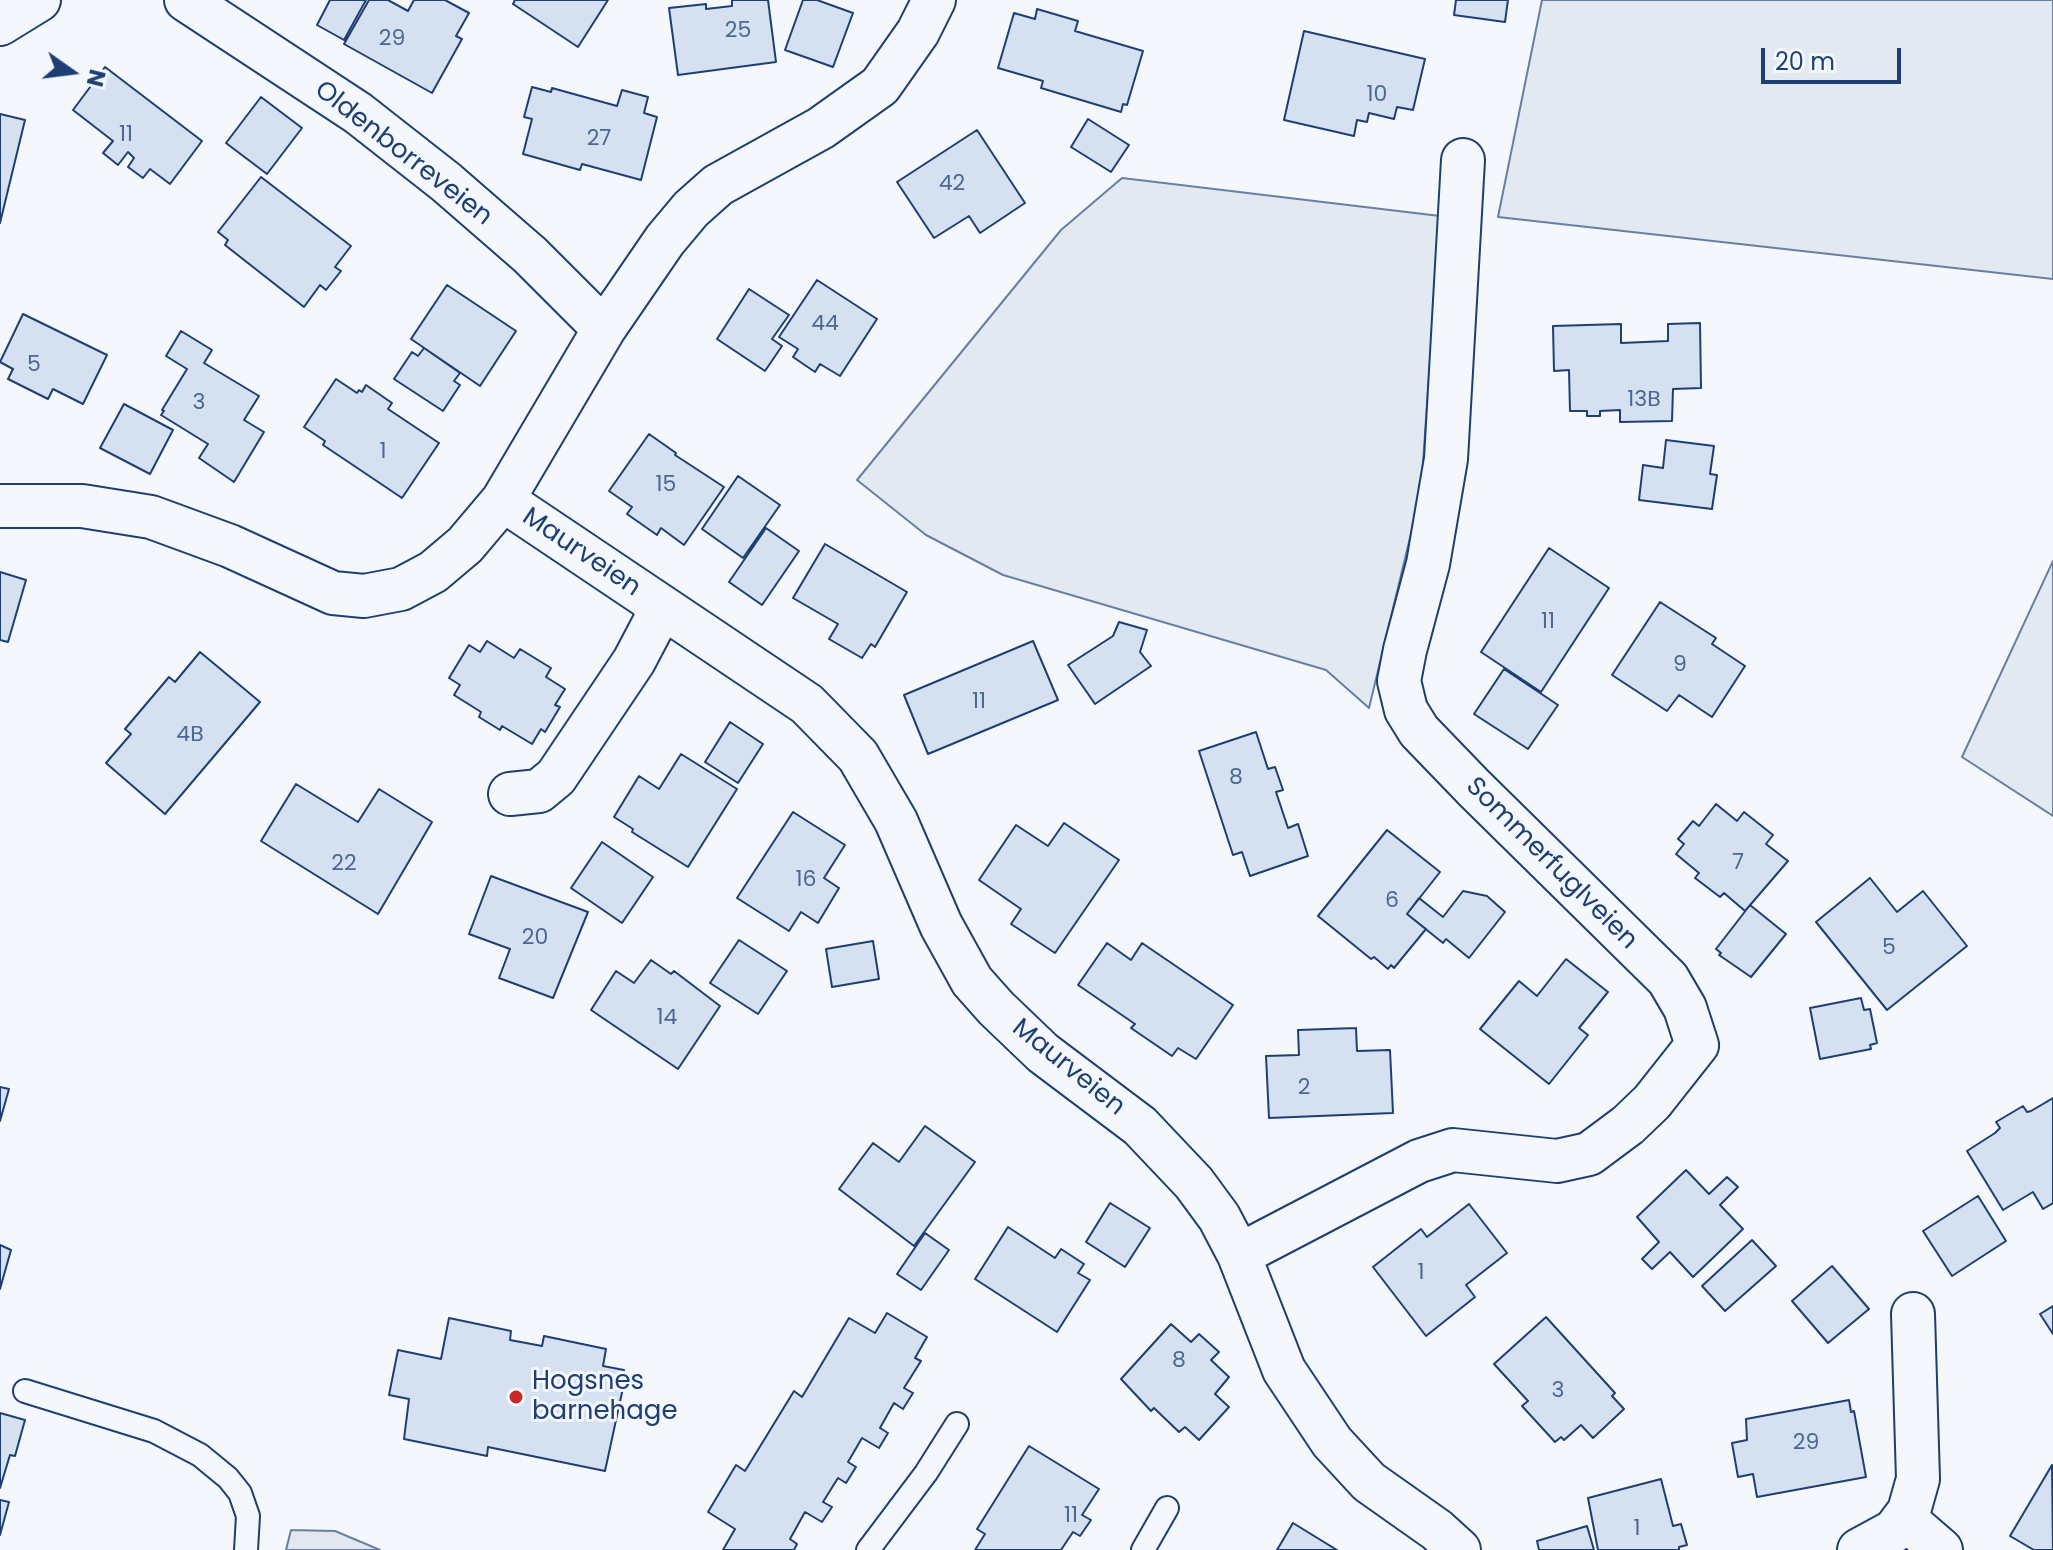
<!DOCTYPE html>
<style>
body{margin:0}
#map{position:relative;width:2053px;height:1550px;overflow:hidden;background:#f4f7fb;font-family:Poppins,sans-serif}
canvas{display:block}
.north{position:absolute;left:32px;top:32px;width:80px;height:80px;-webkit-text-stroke:6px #f4f7fb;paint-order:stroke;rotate:104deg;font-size:22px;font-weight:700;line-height:32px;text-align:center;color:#1d3f73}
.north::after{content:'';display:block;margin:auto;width:28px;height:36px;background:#1d3f73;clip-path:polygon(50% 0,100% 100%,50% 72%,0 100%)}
.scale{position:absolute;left:1761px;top:48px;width:140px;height:36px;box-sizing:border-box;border:4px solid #1d3f73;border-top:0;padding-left:10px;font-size:24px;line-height:28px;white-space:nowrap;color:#1d3f73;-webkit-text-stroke:6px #f4f7fb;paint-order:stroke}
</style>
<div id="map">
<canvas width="2053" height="1550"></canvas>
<div class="north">N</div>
<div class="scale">20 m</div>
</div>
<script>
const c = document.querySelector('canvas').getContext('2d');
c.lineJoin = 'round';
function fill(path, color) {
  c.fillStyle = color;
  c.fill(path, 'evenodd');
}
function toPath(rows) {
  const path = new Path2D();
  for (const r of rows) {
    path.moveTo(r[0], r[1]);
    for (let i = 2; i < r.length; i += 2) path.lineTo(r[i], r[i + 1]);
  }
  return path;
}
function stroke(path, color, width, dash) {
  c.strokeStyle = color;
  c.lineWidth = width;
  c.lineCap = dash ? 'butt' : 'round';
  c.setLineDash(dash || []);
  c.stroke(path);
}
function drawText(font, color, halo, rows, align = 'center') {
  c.font = font + ' Poppins,sans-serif';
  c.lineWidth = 6;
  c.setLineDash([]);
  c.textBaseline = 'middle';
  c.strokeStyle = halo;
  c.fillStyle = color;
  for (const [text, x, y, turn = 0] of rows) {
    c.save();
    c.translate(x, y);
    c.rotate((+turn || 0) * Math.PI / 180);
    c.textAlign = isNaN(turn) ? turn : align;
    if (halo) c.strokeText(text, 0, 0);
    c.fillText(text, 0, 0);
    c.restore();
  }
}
const green = toPath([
 [1542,0,2053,0,2053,279,1498,217,1542,0],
 [1122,178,1440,216,1421,492,1369,708,1326,670,1003,575,926,535,857,480,1061,230,1122,178],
 [2053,561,2053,816,1962,757,2053,561]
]);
fill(green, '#e3e9f0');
stroke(green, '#687fa3', 2);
const parking = toPath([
 [291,1530,335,1531,380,1550,286,1550,291,1530]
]);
fill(parking, '#e3e8f0');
stroke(parking, '#687fa3', 2);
const building = toPath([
 [330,0,366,0,344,40,317,25,330,0],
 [369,0,388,0,408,11,414,0,445,0,469,13,456,36,462,39,432,93,344,44,369,0],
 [515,0,608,0,578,47,513,4,515,0],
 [732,0,768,0,776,62,678,75,669,8,706,4,706,9,732,6,732,0],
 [803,0,817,0,853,13,833,67,785,50,803,0],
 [1456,0,1508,0,1505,22,1454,15,1456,0],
 [1037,9,1078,21,1075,31,1143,51,1127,105,1123,104,1121,112,1041,88,1043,81,998,68,1014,13,1035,19,1037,9],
 [1304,31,1425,59,1413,110,1397,107,1394,119,1369,113,1367,122,1357,120,1354,136,1284,120,1304,31],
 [105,67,202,141,170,184,150,169,143,178,128,167,134,158,128,152,118,165,103,153,113,141,73,110,105,67],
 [532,87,551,92,552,88,617,106,622,90,648,97,644,113,657,117,641,180,582,164,580,170,523,154,532,119,524,117,532,87],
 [261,97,302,128,267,174,226,143,261,97],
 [0,114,25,120,0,223,0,114],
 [1088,119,1129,145,1111,172,1071,147,1088,119],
 [977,130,1025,203,980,233,969,216,934,238,897,182,977,130],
 [261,177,351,246,335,267,341,271,326,290,320,285,304,307,225,245,228,240,218,232,261,177],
 [817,280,877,319,840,376,820,364,815,372,793,357,798,349,779,337,817,280],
 [447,285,516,331,480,386,411,339,447,285],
 [749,289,789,315,772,339,782,346,765,371,717,339,749,289],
 [23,314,107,355,83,404,53,389,48,399,8,379,13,369,0,362,23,314],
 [1700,323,1701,388,1673,389,1672,421,1620,422,1620,410,1600,411,1600,416,1587,416,1587,411,1570,411,1569,370,1554,371,1553,326,1621,324,1621,343,1668,341,1668,324,1700,323],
 [181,331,212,350,204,363,259,396,244,420,264,432,234,482,199,458,208,444,161,415,164,411,162,410,187,369,166,356,181,331],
 [424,348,460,373,454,381,460,385,443,411,394,379,412,352,418,356,424,348],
 [336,379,357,393,359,390,362,392,366,385,392,403,388,409,439,443,402,498,323,445,325,441,304,427,336,379],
 [124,404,173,430,150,474,100,448,124,404],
 [649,434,676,453,675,455,724,487,684,545,661,528,657,535,627,514,632,507,609,491,649,434],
 [1666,440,1714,446,1710,474,1717,475,1712,509,1639,500,1643,465,1663,468,1666,440],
 [738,476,780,505,743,558,702,529,738,476],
 [766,528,799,551,762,605,729,582,766,528],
 [825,544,907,592,875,647,871,644,862,658,829,639,838,624,793,598,825,544],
 [1549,548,1609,588,1541,692,1481,652,1549,548],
 [0,572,26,580,8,642,0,640,0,572],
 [1660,602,1716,638,1712,644,1745,666,1712,717,1679,695,1667,711,1612,675,1660,602],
 [1119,622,1147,630,1140,652,1151,666,1095,704,1068,665,1113,636,1119,622],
 [487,641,514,658,520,649,551,668,546,677,565,689,555,705,560,707,545,732,541,729,532,744,502,726,500,730,479,717,481,712,454,695,460,685,449,678,469,645,480,652,487,641],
 [1033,641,1058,700,928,754,904,695,1033,641],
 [200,652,260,702,165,814,106,763,131,734,125,729,169,677,175,682,200,652],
 [1504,669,1558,705,1528,749,1474,714,1504,669],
 [730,722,763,744,738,783,705,762,730,722],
 [1256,732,1268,769,1275,767,1283,790,1276,792,1288,828,1298,824,1308,856,1250,876,1242,852,1233,855,1199,751,1256,732],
 [681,754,737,789,688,867,632,832,633,829,614,817,639,776,659,789,681,754],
 [296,784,358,822,379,789,432,822,378,914,261,841,296,784],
 [1716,804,1737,821,1744,812,1773,835,1766,844,1788,861,1745,911,1724,893,1720,897,1695,878,1699,873,1676,854,1684,844,1678,839,1693,821,1699,826,1716,804],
 [793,812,845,845,824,878,839,888,818,923,801,912,789,931,737,898,793,812],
 [1064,823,1119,860,1055,953,1011,924,1021,909,979,880,1016,825,1048,846,1064,823],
 [1387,830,1440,872,1407,914,1426,929,1394,968,1391,965,1388,969,1374,957,1371,959,1318,916,1387,830],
 [602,842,653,877,622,923,571,888,602,842],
 [491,876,588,912,553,998,499,978,510,949,469,934,491,876],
 [1870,878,1897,912,1923,891,1967,946,1887,1010,1816,922,1870,878],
 [1463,891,1487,896,1505,912,1469,958,1446,939,1443,943,1407,914,1419,898,1443,917,1463,891],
 [1750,905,1786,934,1751,977,1719,955,1721,953,1716,949,1750,905],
 [739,940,787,971,758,1014,710,983,739,940],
 [873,941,879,979,832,987,826,949,873,941],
 [1107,943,1131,960,1142,943,1233,1005,1196,1059,1178,1048,1172,1056,1131,1028,1135,1024,1078,985,1107,943],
 [1566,959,1608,992,1579,1028,1588,1035,1549,1084,1480,1029,1519,981,1537,996,1566,959],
 [651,960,671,974,674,971,720,1006,678,1069,591,1010,616,971,634,983,651,960],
 [1861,998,1864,1010,1870,1009,1877,1043,1870,1045,1871,1049,1820,1059,1810,1008,1861,998],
 [1356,1028,1357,1051,1390,1050,1393,1113,1269,1118,1266,1056,1299,1055,1298,1030,1356,1028],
 [0,1087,9,1089,0,1121,0,1087],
 [2053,1098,2053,1203,2043,1209,2033,1192,2003,1210,1967,1151,1995,1133,2000,1128,1996,1122,2023,1106,2027,1112,2031,1111,2053,1098],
 [925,1126,975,1162,914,1246,839,1189,873,1143,899,1162,925,1126],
 [1686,1170,1709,1194,1727,1177,1738,1187,1720,1205,1743,1229,1693,1277,1670,1252,1652,1269,1642,1259,1659,1242,1637,1217,1686,1170],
 [1978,1196,2006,1241,1952,1276,1923,1231,1978,1196],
 [1110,1203,1150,1228,1125,1267,1086,1242,1110,1203],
 [1469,1204,1507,1253,1466,1285,1475,1297,1426,1336,1373,1267,1421,1229,1427,1237,1469,1204],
 [1008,1227,1055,1258,1061,1249,1084,1264,1078,1273,1090,1280,1057,1332,975,1279,1008,1227],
 [925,1233,949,1250,921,1290,897,1274,925,1233],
 [1752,1240,1776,1266,1725,1311,1702,1286,1752,1240],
 [0,1245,11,1250,0,1289,0,1245],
 [1832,1266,1869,1309,1828,1343,1792,1301,1832,1266],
 [2053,1306,2053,1334,2040,1314,2053,1306],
 [887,1313,927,1337,915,1358,921,1361,904,1388,913,1393,903,1409,894,1403,880,1428,888,1433,879,1448,862,1438,848,1462,856,1467,846,1483,838,1478,823,1502,832,1507,822,1522,805,1512,790,1539,797,1544,794,1550,723,1550,735,1529,708,1512,736,1465,745,1471,794,1391,802,1397,849,1318,875,1333,887,1313],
 [1546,1317,1615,1393,1612,1396,1624,1409,1593,1438,1581,1425,1564,1440,1561,1437,1555,1442,1522,1406,1528,1401,1494,1364,1546,1317],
 [449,1318,511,1331,510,1340,542,1346,544,1336,606,1349,603,1366,624,1370,623,1373,626,1374,605,1471,488,1447,487,1456,404,1439,409,1399,389,1395,398,1350,441,1359,449,1318],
 [1171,1324,1191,1342,1199,1334,1219,1352,1211,1360,1229,1377,1215,1394,1229,1407,1199,1440,1185,1427,1179,1432,1154,1408,1151,1411,1121,1379,1171,1324],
 [1849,1400,1851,1412,1854,1411,1866,1477,1757,1497,1753,1474,1738,1477,1732,1443,1747,1440,1746,1419,1849,1400],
 [0,1413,25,1420,15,1456,10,1455,0,1488,0,1413],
 [1029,1446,1099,1489,1082,1515,1091,1520,1080,1536,1073,1532,1061,1550,975,1550,985,1534,977,1529,1029,1446],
 [2052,1465,2053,1550,2034,1550,2010,1536,2052,1465],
 [1661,1479,1673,1526,1681,1524,1687,1545,1679,1547,1679,1550,1598,1550,1588,1498,1661,1479],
 [0,1500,9,1502,0,1535,0,1500],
 [1293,1523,1337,1550,1277,1550,1293,1523],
 [1587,1526,1594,1550,1539,1550,1537,1541,1587,1526]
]);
fill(building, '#d5e0f0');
stroke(building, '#1d3f73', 2);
const lane = toPath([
 [25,1391,154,1431,200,1455,228,1478,240,1493,248,1516,246,1550],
 [868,1550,926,1473,957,1424],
 [1143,1550,1167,1508]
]);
const street = toPath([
 [186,0,358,113,446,182,530,255,604,329],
 [0,24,39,0],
 [503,500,807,704,858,756,896,821,941,925,972,981,996,1008,1043,1053,1140,1126,1194,1183,1219,1217,1239,1255,1284,1370,1332,1442,1369,1482,1437,1530,1459,1550],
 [0,506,82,506,151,517,230,546,333,593,364,596,401,589,433,572,465,545,503,500,604,329,665,240,691,209,718,185,821,128,880,86,918,32,934,0],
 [510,794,539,791,556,777,634,661,654,623,658,606],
 [1239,1255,1419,1161,1453,1150,1557,1161,1589,1154,1628,1125,1652,1102,1697,1045,1685,1008,1668,979,1474,788,1419,731,1406,710,1399,681,1405,650,1428,564,1446,459,1463,160],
 [1904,1518,1941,1550],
 [1859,1550,1894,1531,1909,1511,1918,1479,1913,1314]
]);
stroke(lane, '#1d3f73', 26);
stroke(street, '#1d3f73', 46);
stroke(lane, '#f4f7fb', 22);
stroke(street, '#f4f7fb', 42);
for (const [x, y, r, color] of [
 [516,1397,8,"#c62828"]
]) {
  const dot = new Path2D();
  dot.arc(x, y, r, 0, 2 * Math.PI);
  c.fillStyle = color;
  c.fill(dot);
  stroke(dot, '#f4f7fb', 3);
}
drawText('22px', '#4b6792', null, [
 ["25",738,31],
 ["29",392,39],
 ["10",1377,95],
 ["11",126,135],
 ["27",599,139],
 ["42",952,184],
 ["44",825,324],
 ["5",34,365],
 ["13B",1644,400],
 ["3",199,403],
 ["1",383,452],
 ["15",666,485],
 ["11",1548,622],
 ["9",1680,665],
 ["11",979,702],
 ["4B",190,735],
 ["8",1236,778],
 ["7",1738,863],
 ["22",344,864],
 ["16",806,880],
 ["6",1392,901],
 ["20",535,938],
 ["5",1889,948],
 ["14",667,1018],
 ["2",1304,1088],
 ["1",1421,1273],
 ["8",1179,1361],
 ["3",1558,1391],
 ["29",1806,1443],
 ["11",1071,1516],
 ["1",1637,1529]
]);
drawText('26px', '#1d3f73', '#f4f7fb', [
 ["Oldenborreveien",403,154,38],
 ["Maurveien",581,553,34],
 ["Sommerfuglveien",1551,864,45],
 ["Maurveien",1068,1068,39]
]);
drawText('26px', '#1d3f73', '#f4f7fb', [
 ["Hogsnes",532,1382],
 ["barnehage",532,1412]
], 'left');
</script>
